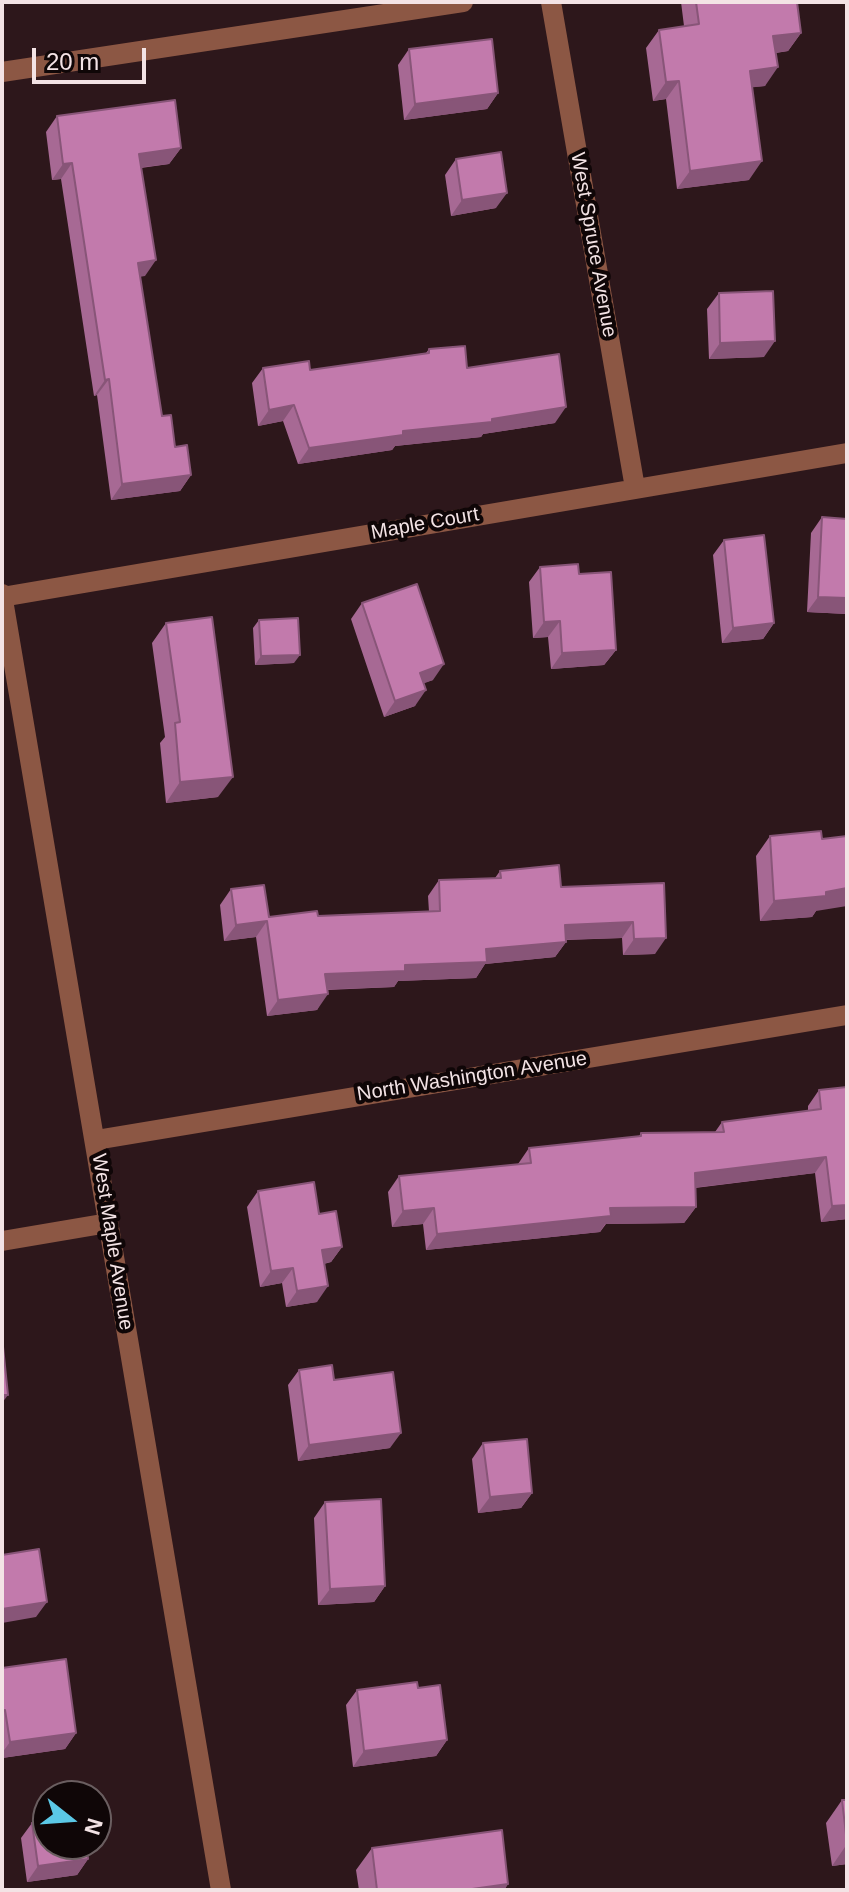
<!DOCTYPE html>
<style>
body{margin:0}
#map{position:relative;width:849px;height:1892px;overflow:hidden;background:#2d171b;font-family:Arial,sans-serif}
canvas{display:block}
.frame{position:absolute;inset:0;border:4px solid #f3e3e5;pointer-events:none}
.north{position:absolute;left:32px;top:1780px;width:80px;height:80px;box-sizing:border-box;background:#0f0607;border:2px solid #6a5e60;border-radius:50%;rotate:107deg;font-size:22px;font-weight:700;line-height:32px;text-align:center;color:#f3e3e5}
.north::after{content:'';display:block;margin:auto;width:28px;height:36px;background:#5bc8e6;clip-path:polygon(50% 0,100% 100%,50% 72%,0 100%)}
.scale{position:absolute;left:32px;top:48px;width:114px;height:36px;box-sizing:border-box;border:4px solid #f3e3e5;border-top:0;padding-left:10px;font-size:24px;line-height:28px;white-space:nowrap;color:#f3e3e5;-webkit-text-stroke:6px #0f0607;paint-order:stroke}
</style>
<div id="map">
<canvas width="849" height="1892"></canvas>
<div class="frame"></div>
<div class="north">N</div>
<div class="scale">20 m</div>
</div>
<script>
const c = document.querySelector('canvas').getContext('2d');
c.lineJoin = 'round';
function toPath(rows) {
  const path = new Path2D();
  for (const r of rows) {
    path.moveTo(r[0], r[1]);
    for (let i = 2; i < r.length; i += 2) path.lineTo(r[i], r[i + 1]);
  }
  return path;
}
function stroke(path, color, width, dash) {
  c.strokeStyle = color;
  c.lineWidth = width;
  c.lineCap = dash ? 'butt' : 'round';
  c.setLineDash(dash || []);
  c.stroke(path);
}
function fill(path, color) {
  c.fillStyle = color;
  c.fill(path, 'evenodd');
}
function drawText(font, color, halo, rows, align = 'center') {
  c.font = font + ' Arial,sans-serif';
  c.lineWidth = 8;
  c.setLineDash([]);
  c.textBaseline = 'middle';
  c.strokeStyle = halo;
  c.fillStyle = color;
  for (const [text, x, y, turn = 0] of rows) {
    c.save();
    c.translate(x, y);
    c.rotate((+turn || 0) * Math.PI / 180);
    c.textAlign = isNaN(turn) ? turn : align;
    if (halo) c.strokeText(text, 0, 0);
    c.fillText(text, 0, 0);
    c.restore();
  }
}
stroke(toPath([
 [551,2,635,488],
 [2,72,463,2],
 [2,594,221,1890],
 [2,597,847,453],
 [96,1140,847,1015],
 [2,1241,108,1223]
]), '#8c5744', 20);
fill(toPath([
 [681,2,797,2,801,33,788,51,776,53,765,86,752,87,749,180,677,189,666,99,653,101,646,48,659,30,684,26],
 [409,49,498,93,487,109,404,120,398,65],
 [57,116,181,148,169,164,141,168,145,276,140,276,162,416,175,447,191,475,180,491,111,500,97,395,94,396,61,179,52,180,46,132],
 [456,159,496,208,451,216,445,175],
 [719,293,764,357,709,359,707,309],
 [429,349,467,368,555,423,483,434,481,437,395,446,392,450,298,464,283,421,258,426,252,383,263,368,310,370,426,353],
 [822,517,847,519,847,614,807,612,811,533],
 [724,540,774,623,763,639,722,643,713,555],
 [540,567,579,574,616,650,604,665,551,669,548,637,533,638,529,582],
 [362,603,433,680,423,683,415,706,384,717,351,619],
 [259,620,294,663,255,665,253,628],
 [166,623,218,797,166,803,160,743,165,737,152,643],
 [770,836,816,911,812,917,760,921,756,856],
 [500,871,561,887,664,883,655,954,623,955,622,938,566,940,566,942,555,957,485,964,476,978,398,981,394,987,327,990,317,1010,267,1016,256,937,224,941,220,905,231,889,269,917,429,912,428,896,439,880,495,878],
 [819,1090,847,1219,821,1222,815,1173,695,1188,696,1207,684,1223,606,1224,600,1232,426,1250,423,1224,392,1227,388,1192,399,1176,518,1164,529,1148,639,1136,641,1133,715,1132,722,1122,808,1111,808,1106],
 [258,1191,342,1247,331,1262,324,1264,317,1302,286,1307,282,1283,260,1287,247,1207],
 [299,1370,334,1380,390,1448,298,1461,288,1385],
 [483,1443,532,1493,521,1508,478,1513,472,1459],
 [325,1502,385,1586,374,1602,318,1605,314,1518],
 [2,1668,76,1733,65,1749,2,1758],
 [418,1688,447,1740,436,1756,353,1767,346,1705,357,1690],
 [847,1798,847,1864,832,1866,826,1823,842,1800,846,1800],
 [32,1823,88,1859,77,1875,27,1882,21,1838],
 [372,1848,508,1884,504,1890,359,1890,356,1870]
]), '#a76994');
fill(toPath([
 [801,33,788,51,760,55,773,36],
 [778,67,765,86,737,89,750,71],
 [679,81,666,99,653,101,666,82],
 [498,93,487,109,404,120,415,104],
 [181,148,169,164,128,169,139,154],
 [762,161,749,180,677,189,690,171],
 [72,163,61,179,52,180,63,164],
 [507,193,496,208,451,216,462,200],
 [156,260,145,276,127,279,138,263],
 [775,341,764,357,709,359,720,343],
 [109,379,97,395,94,396,105,380],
 [294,405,283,421,258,426,269,410],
 [566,407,555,423,483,434,481,437,395,446,392,450,298,464,309,448,403,431],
 [191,475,180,491,111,500,122,484],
 [818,597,847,598,847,614,807,612],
 [560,621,548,637,533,638,544,622],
 [774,623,763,639,722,643,733,628],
 [616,650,604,665,551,669,562,653],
 [300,655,294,663,255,665,261,656],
 [444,664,433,680,409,689,420,673],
 [426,690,415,706,384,717,395,701],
 [233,777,218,797,166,803,180,782],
 [847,888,847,906,816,911,812,917,760,921,774,901],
 [267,921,256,937,224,941,236,925],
 [633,922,622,938,554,940,565,925],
 [666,938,655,954,623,955,634,939],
 [566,942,555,957,485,964,476,978,398,981,394,987,314,990,325,974,405,965,486,949],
 [328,994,317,1010,267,1016,278,1000],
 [826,1157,815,1173,684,1189,695,1173],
 [847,1205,847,1219,821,1222,832,1206],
 [696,1207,684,1223,605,1224,600,1232,426,1250,437,1234,610,1208],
 [434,1208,423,1224,392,1227,403,1211],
 [342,1247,331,1262,311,1266,322,1250],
 [293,1268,282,1283,260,1287,271,1271],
 [328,1286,317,1302,286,1307,297,1291],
 [2,1395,8,1395,2,1403],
 [401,1433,390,1448,298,1461,309,1445],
 [532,1493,521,1508,478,1513,490,1497],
 [385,1586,374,1602,318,1605,330,1589],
 [47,1602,36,1617,2,1623,2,1609],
 [76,1733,65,1749,2,1758,2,1753,10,1742],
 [447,1740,436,1756,353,1767,364,1751],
 [847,1844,847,1864,832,1866],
 [88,1859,77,1875,27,1882,38,1866],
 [508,1884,504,1890,465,1890]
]), '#885578');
const building = toPath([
 [696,2,797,2,801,33,773,36,778,67,750,71,762,161,690,171,679,81,666,82,659,30,699,24,696,2],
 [492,39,498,93,415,104,409,49,492,39],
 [175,100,181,148,139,154,156,260,138,263,162,416,171,415,175,447,187,445,191,475,122,484,109,379,105,380,72,163,63,164,57,116,175,100],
 [501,152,507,193,462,200,456,159,501,152],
 [773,291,775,341,720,343,719,293,773,291],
 [465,346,467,368,559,354,566,407,492,419,492,422,403,431,403,435,309,448,294,405,269,410,263,368,309,361,310,370,429,353,429,349,465,346],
 [822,517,847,519,847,598,818,597,822,517],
 [764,535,774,623,733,628,724,540,764,535],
 [578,564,579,574,611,572,616,650,562,653,560,621,544,622,540,567,578,564],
 [417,584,444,664,420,673,426,690,395,701,362,603,417,584],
 [212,617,233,777,180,782,175,723,180,722,166,623,212,617],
 [298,618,300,655,261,656,259,620,298,618],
 [821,831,822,839,847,836,847,888,826,892,826,896,774,901,770,836,821,831],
 [559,865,561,887,664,883,666,938,634,939,633,922,565,925,566,942,486,949,487,962,405,965,405,971,325,974,328,994,278,1000,267,921,236,925,231,889,264,885,269,917,317,911,318,916,440,911,439,880,501,878,500,871,559,865],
 [847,1087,847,1205,832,1206,826,1157,695,1173,696,1207,610,1208,611,1216,437,1234,434,1208,403,1211,399,1176,531,1163,529,1148,641,1136,641,1133,724,1132,722,1122,821,1109,819,1090,847,1087],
 [314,1182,319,1214,336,1211,342,1247,322,1250,328,1286,297,1291,293,1268,271,1271,258,1191,314,1182],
 [2,1337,8,1395,2,1395,2,1337],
 [332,1365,334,1380,393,1372,401,1433,309,1445,299,1370,332,1365],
 [527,1439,532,1493,490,1497,483,1443,527,1439],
 [381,1499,385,1586,330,1589,325,1502,381,1499],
 [39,1549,47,1602,2,1609,2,1555,39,1549],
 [66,1659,76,1733,10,1742,5,1710,2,1711,2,1668,66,1659],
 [417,1682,418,1688,440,1685,447,1740,364,1751,357,1690,417,1682],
 [842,1800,847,1800,847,1843,842,1800],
 [48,1821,48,1844,86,1844,88,1859,38,1866,32,1823,48,1821],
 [502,1830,508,1884,465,1890,377,1890,372,1848,502,1830]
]);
fill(building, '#c27aac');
stroke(building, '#885578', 2);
drawText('20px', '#f3e3e5', '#0f0607', [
 ["West Spruce Avenue",593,245,80],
 ["Maple Court",425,524,-10],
 ["North Washington Avenue",472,1077,-9],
 ["West Maple Avenue",112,1242,81]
]);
</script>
